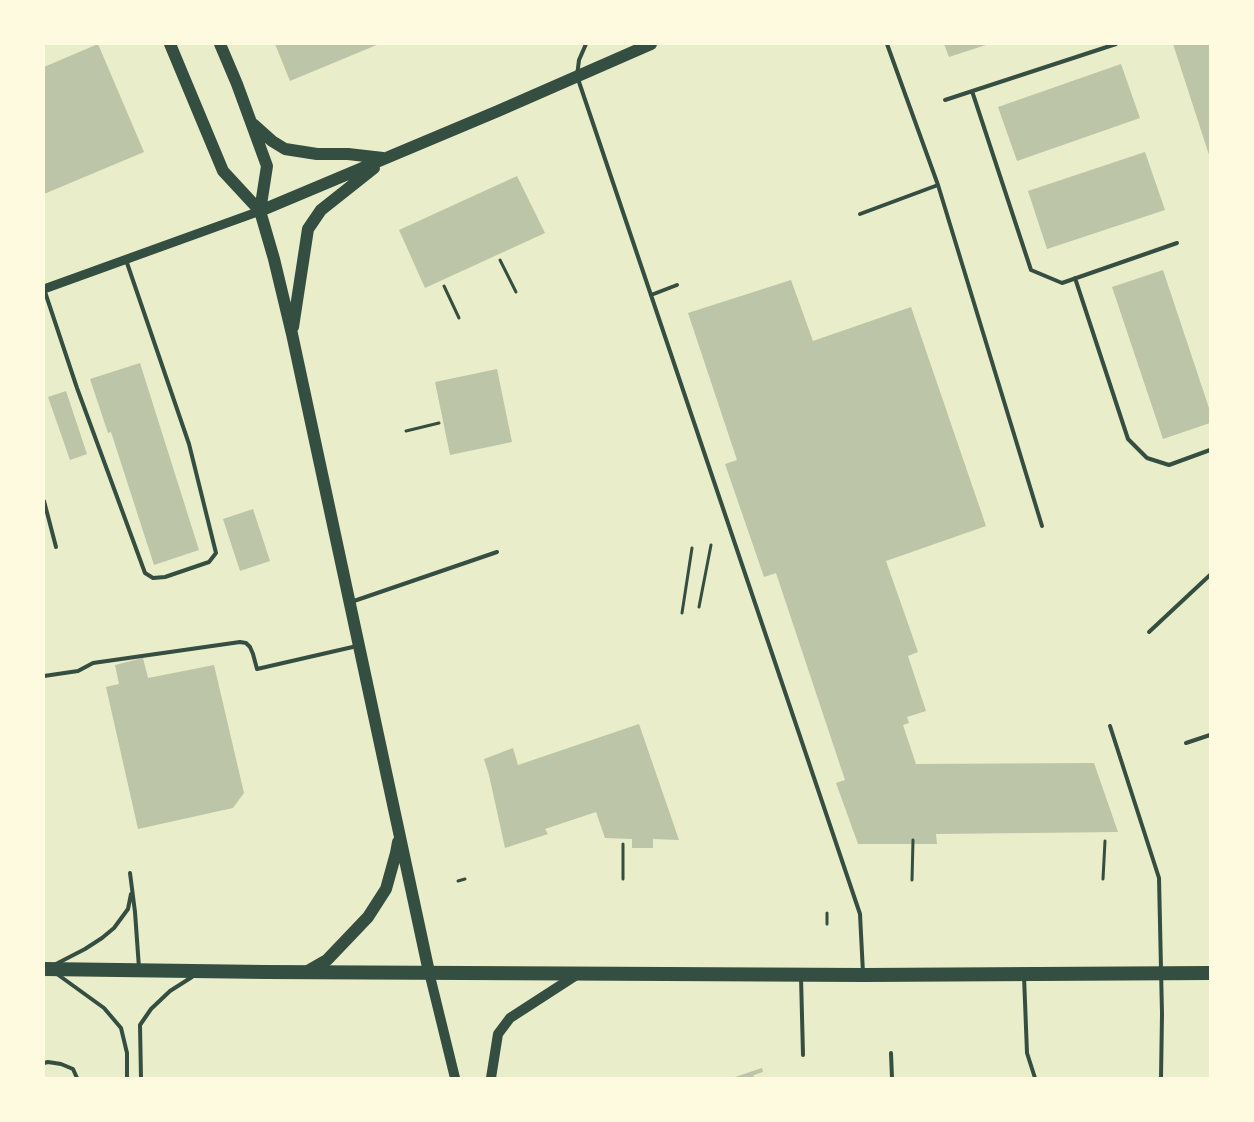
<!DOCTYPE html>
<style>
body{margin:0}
#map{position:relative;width:1254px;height:1122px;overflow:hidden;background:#e9edc9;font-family:Ubuntu,sans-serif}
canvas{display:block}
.frame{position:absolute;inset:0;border:45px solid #fefae0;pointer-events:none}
</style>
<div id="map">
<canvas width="1254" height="1122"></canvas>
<div class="frame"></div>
</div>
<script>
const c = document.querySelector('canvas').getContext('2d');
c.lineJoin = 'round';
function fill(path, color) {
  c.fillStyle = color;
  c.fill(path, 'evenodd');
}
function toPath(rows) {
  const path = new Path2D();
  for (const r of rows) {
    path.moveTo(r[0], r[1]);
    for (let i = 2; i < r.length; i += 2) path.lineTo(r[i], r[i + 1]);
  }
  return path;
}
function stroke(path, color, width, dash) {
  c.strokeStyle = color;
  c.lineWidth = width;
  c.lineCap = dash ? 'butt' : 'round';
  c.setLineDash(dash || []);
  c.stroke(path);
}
fill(toPath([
 [98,44,144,152,44,194,44,67],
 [275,44,379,44,290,81],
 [944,44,989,44,949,57],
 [1173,44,1210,44,1210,158],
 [1121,64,1140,118,1017,161,998,107],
 [1145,152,1165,210,1047,249,1028,191],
 [517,176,545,233,425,288,399,230],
 [1163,270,1210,411,1210,423,1163,439,1112,287],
 [791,280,813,341,911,307,986,526,886,561,918,652,908,656,926,711,907,717,909,723,903,725,916,764,1094,763,1118,832,936,834,937,844,858,844,836,783,845,780,776,573,764,577,725,464,737,460,688,313],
 [140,363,199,550,154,565,111,432,108,433,90,379],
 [497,369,512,442,450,455,435,382],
 [66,391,87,454,70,460,48,397],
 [253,509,270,561,240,571,223,519],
 [143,658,148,678,214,665,244,793,233,808,138,829,106,687,119,684,115,665],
 [639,724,679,840,653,839,653,848,632,848,632,839,605,838,596,812,545,829,548,834,505,848,489,775,484,759,513,748,518,765],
 [762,1068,763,1072,754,1075,753,1078,732,1078]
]), '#bcc5a7');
stroke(toPath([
 [500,260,516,292],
 [444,286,459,318],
 [406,431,439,423],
 [699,607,711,545],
 [682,613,692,548],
 [623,879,623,844],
 [1103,879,1105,841],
 [912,880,913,840],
 [458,881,465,879],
 [827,924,827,913]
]), '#344e41', 3);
stroke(toPath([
 [586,44,579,60,577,76,860,914,863,973],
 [887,44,938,185,1042,526],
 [972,91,1031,270,1062,283,1177,243],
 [945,100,1116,44],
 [860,214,938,185],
 [1075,278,1128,439,1147,458,1169,465,1210,450],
 [44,289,77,388,145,573,153,578,165,577,209,562,216,553,189,444,126,260],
 [651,295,677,285],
 [44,501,56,547],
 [351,602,497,552],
 [1149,632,1210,575],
 [44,676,78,671,93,663,240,642,246,643,250,647,253,654,257,669,357,646],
 [1110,726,1159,878,1162,1014,1161,1078],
 [1186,743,1210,735],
 [130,873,135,912,139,968],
 [56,964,85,949,102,938,114,928,128,909,131,894],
 [57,974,104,1008,121,1028,127,1053,127,1078],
 [1024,976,1027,1053,1035,1078],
 [801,977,803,1055],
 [891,1053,892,1078],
 [44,1063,48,1062,61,1064,73,1069,77,1078],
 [141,1078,140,1025,151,1009,170,991,192,977]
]), '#344e41', 4);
stroke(toPath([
 [44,289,260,211]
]), '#344e41', 9);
stroke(toPath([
 [429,972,455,1078],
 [491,1078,498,1034,510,1018,578,974]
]), '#344e41', 10);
stroke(toPath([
 [170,44,223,171,260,211],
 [220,44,237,84,267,166,260,211,274,259,292,334,429,972],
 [253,124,272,141,285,149,317,154,348,154,383,158],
 [260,211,498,111,651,44],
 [293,327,308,229,321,210,374,168],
 [306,972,327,960,368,917,386,889,396,853,398,842]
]), '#344e41', 12);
stroke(toPath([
 [44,969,266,972,864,975,1210,973]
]), '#344e41', 14);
</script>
